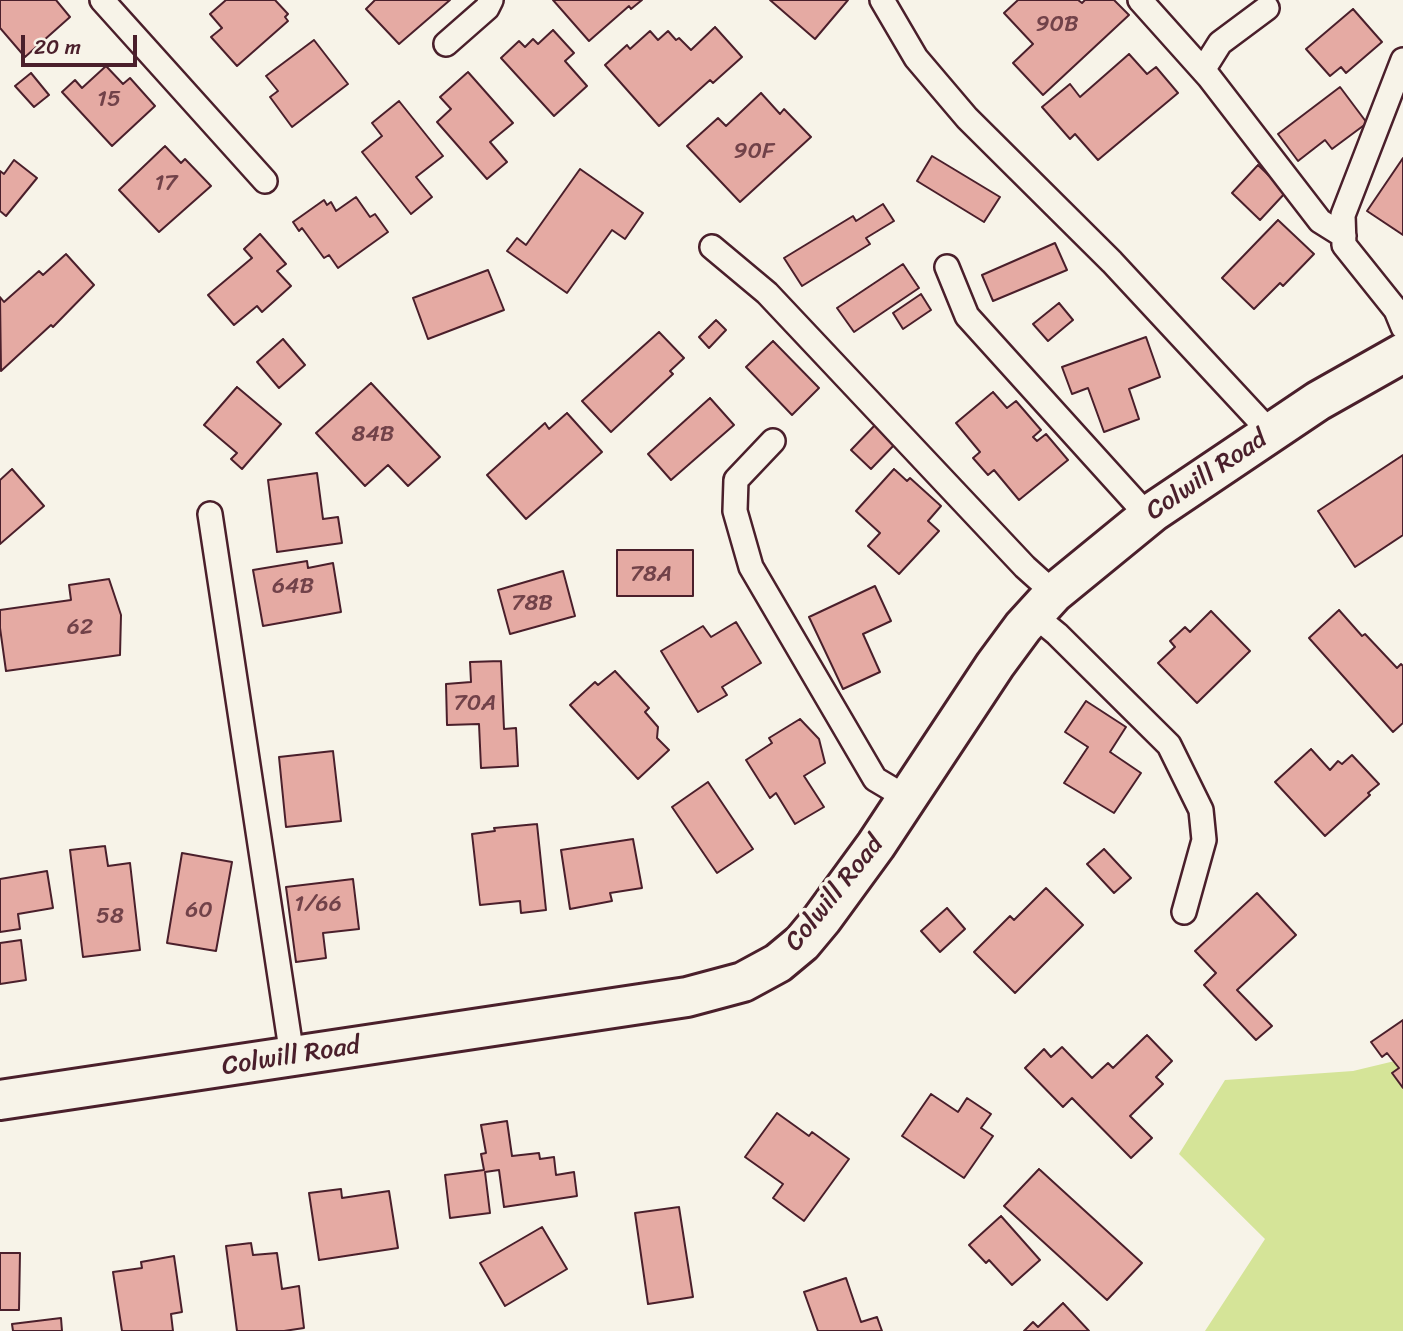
<!DOCTYPE html>
<style>
body{margin:0}
#map{position:relative;width:1403px;height:1331px;overflow:hidden;background:#f7f3e8;font-family:Sriracha,sans-serif}
canvas{display:block}
.scale{position:absolute;left:21px;top:35px;width:116px;height:32px;box-sizing:border-box;border:4px solid #4a1f2b;border-top:0;padding-left:9px;font-size:21px;line-height:24px;white-space:nowrap;color:#4a1f2b;-webkit-text-stroke:5px #f7f3e8;paint-order:stroke}
</style>
<div id="map">
<canvas width="1403" height="1331"></canvas>
<div class="scale">20 m</div>
</div>
<script>
const c = document.querySelector('canvas').getContext('2d');
c.lineJoin = 'round';
function fill(path, color) {
  c.fillStyle = color;
  c.fill(path, 'evenodd');
}
function toPath(rows) {
  const path = new Path2D();
  for (const r of rows) {
    path.moveTo(r[0], r[1]);
    for (let i = 2; i < r.length; i += 2) path.lineTo(r[i], r[i + 1]);
  }
  return path;
}
function stroke(path, color, width, dash) {
  c.strokeStyle = color;
  c.lineWidth = width;
  c.lineCap = dash ? 'butt' : 'round';
  c.setLineDash(dash || []);
  c.stroke(path);
}
function drawText(font, color, halo, rows, align = 'center') {
  c.font = font + ' Sriracha,sans-serif';
  c.lineWidth = 7;
  c.setLineDash([]);
  c.textBaseline = 'middle';
  c.strokeStyle = halo;
  c.fillStyle = color;
  for (const [text, x, y, turn = 0] of rows) {
    c.save();
    c.translate(x, y);
    c.rotate((+turn || 0) * Math.PI / 180);
    c.textAlign = isNaN(turn) ? turn : align;
    if (halo) c.strokeText(text, 0, 0);
    c.fillText(text, 0, 0);
    c.restore();
  }
}
fill(toPath([
 [1403,1059,1403,1331,1205,1331,1265,1239,1179,1154,1225,1080,1353,1071]
]), '#d5e498');
const building = toPath([
 [0,0,56,0,70,17,25,57,0,28,0,0],
 [226,0,275,0,288,14,285,17,288,21,237,66,211,37,222,28,210,14,226,0],
 [375,0,450,0,399,44,366,9,375,0],
 [553,0,642,0,631,9,629,6,589,41,553,0],
 [770,0,848,0,815,39,770,0],
 [1018,0,1078,0,1082,3,1085,0,1114,0,1129,15,1043,95,1013,63,1033,44,1004,13,1018,0],
 [1353,9,1382,42,1346,73,1341,67,1330,76,1306,49,1353,9],
 [715,27,742,57,713,83,710,80,659,126,605,65,627,45,630,49,650,31,658,40,668,31,676,40,679,38,691,50,715,27],
 [553,30,574,53,565,61,587,86,554,116,501,58,519,41,525,47,533,39,538,44,553,30],
 [314,40,348,84,292,127,270,97,278,91,266,76,314,40],
 [1129,54,1147,74,1156,67,1178,93,1098,160,1075,134,1070,139,1042,107,1070,84,1080,97,1129,54],
 [106,66,123,84,130,78,155,106,112,146,62,92,75,80,82,88,106,66],
 [468,72,513,123,490,142,507,162,487,179,437,122,451,109,440,97,468,72],
 [31,73,49,95,34,107,15,86,31,73],
 [1340,87,1367,123,1332,149,1325,140,1298,161,1278,134,1340,87],
 [761,93,780,114,784,109,811,137,740,202,687,146,718,118,726,126,761,93],
 [399,101,443,156,416,177,432,197,411,214,362,152,382,136,372,123,399,101],
 [165,146,181,163,185,159,211,186,159,232,119,190,165,146],
 [932,156,1000,197,984,222,917,181,932,156],
 [1403,158,1403,235,1367,211,1403,158],
 [14,160,37,178,6,216,0,211,0,171,4,174,14,160],
 [1258,165,1286,192,1260,220,1232,193,1258,165],
 [580,169,643,213,625,239,612,230,567,293,507,251,517,238,526,245,580,169],
 [356,197,370,217,375,214,388,232,338,268,329,255,324,258,302,228,299,231,293,222,324,200,327,205,331,202,336,211,356,197],
 [883,204,894,221,866,238,870,244,802,286,784,258,853,216,856,221,883,204],
 [1278,220,1314,254,1283,286,1280,283,1254,309,1222,278,1278,220],
 [260,234,286,264,277,271,291,286,262,312,257,306,234,325,208,295,252,258,244,249,260,234],
 [1055,243,1067,270,993,301,982,275,1055,243],
 [66,254,94,285,53,327,51,325,1,371,0,297,4,302,39,271,43,275,66,254],
 [903,264,919,288,854,332,837,308,903,264],
 [488,270,504,310,428,339,413,298,488,270],
 [921,294,931,310,903,329,893,313,921,294],
 [1059,303,1073,320,1048,341,1033,324,1059,303],
 [716,320,726,330,709,348,699,337,716,320],
 [659,332,684,358,670,371,673,374,611,432,582,401,659,332],
 [1146,337,1160,377,1129,389,1139,419,1104,432,1088,388,1072,394,1062,367,1146,337],
 [283,339,305,365,279,388,257,362,283,339],
 [773,341,819,388,792,415,746,367,773,341],
 [371,383,440,457,408,486,388,465,365,486,316,433,371,383],
 [237,387,281,424,242,469,231,459,237,453,204,425,237,387],
 [993,392,1007,408,1016,401,1041,430,1033,437,1037,441,1046,434,1068,460,1019,500,994,470,988,475,973,458,980,452,956,423,993,392],
 [710,398,734,425,671,480,648,454,710,398],
 [567,413,602,452,526,519,487,475,545,423,549,429,567,413],
 [876,424,896,443,871,469,851,450,876,424],
 [1403,455,1403,535,1355,567,1318,511,1403,455],
 [12,469,44,506,0,544,0,480,12,469],
 [894,469,907,481,910,478,941,506,928,521,939,531,899,574,868,546,880,533,856,511,894,469],
 [317,473,323,519,338,517,342,543,277,552,268,480,317,473],
 [617,550,693,550,693,596,617,596,617,550],
 [307,561,308,568,333,563,341,612,263,626,253,570,307,561],
 [563,571,575,616,510,634,498,590,563,571],
 [109,579,121,615,120,655,6,671,0,628,0,610,71,600,69,585,109,579],
 [875,586,891,621,863,634,880,672,843,689,809,617,875,586],
 [1339,610,1362,636,1365,634,1397,668,1401,664,1403,666,1403,723,1393,732,1309,638,1339,610],
 [1211,611,1250,651,1197,703,1158,663,1175,647,1170,641,1185,627,1190,632,1211,611],
 [736,622,761,663,722,687,727,695,698,712,661,651,703,626,711,637,736,622],
 [501,661,504,729,516,728,518,766,481,768,479,724,447,725,446,684,471,682,470,662,501,661],
 [615,671,649,708,645,712,658,727,657,738,669,750,638,779,570,705,595,682,598,685,615,671],
 [1086,701,1126,727,1110,752,1141,773,1114,813,1064,783,1088,747,1065,732,1086,701],
 [800,719,819,739,825,763,804,776,824,807,795,824,776,793,770,798,746,760,772,743,769,738,800,719],
 [1311,749,1330,770,1338,761,1342,764,1352,755,1379,784,1368,793,1370,795,1325,836,1275,782,1311,749],
 [333,751,341,821,286,827,279,757,333,751],
 [708,782,753,849,717,873,672,807,708,782],
 [537,824,546,910,521,913,520,901,480,905,472,834,495,831,494,828,537,824],
 [633,839,642,888,610,893,612,901,570,909,561,850,633,839],
 [105,846,108,866,130,863,140,950,83,957,70,850,105,846],
 [1104,849,1131,878,1114,893,1087,864,1104,849],
 [182,853,232,862,216,951,167,943,182,853],
 [47,871,53,908,18,914,20,929,0,932,0,879,47,871],
 [353,879,359,929,323,933,326,958,296,962,286,887,353,879],
 [1046,888,1083,925,1015,993,974,952,1010,916,1014,920,1046,888],
 [1257,893,1296,935,1237,990,1272,1026,1256,1040,1204,985,1216,973,1195,951,1257,893],
 [947,908,965,929,940,952,921,931,947,908],
 [21,940,26,980,0,984,0,943,21,940],
 [1403,1020,1403,1088,1392,1073,1399,1068,1387,1053,1382,1057,1371,1042,1403,1020],
 [1147,1035,1172,1061,1156,1077,1163,1084,1130,1116,1152,1138,1131,1158,1072,1098,1063,1107,1025,1068,1044,1049,1051,1057,1062,1047,1092,1078,1108,1063,1113,1068,1147,1035],
 [931,1094,958,1112,967,1098,991,1114,981,1128,993,1136,964,1178,902,1136,931,1094],
 [777,1113,809,1136,812,1132,849,1159,804,1221,773,1198,783,1184,745,1157,777,1113],
 [507,1121,512,1156,539,1153,540,1159,554,1157,556,1175,574,1172,577,1196,504,1207,499,1170,485,1172,490,1213,450,1218,445,1175,484,1170,481,1154,486,1153,481,1125,507,1121],
 [1039,1169,1142,1263,1107,1300,1004,1206,1039,1169],
 [341,1189,342,1198,389,1191,398,1248,319,1260,309,1193,341,1189],
 [679,1207,693,1297,648,1304,635,1213,679,1207],
 [1001,1216,1040,1260,1012,1285,989,1260,986,1263,969,1245,1001,1216],
 [542,1227,567,1269,505,1306,480,1263,542,1227],
 [251,1243,253,1255,277,1253,282,1289,299,1286,304,1328,284,1331,237,1331,226,1246,251,1243],
 [0,1253,20,1253,19,1310,0,1310,0,1253],
 [174,1256,182,1312,171,1314,173,1331,122,1331,113,1272,142,1268,141,1262,174,1256],
 [846,1278,861,1322,877,1317,882,1331,818,1331,804,1292,846,1278],
 [1063,1303,1089,1331,1024,1331,1033,1322,1038,1327,1063,1303],
 [61,1318,62,1331,13,1331,12,1324,61,1318]
]);
fill(building, '#e5aaa3');
stroke(building, '#4a1f2b', 2);
const service = toPath([
 [102,0,265,181],
 [882,0,916,58,967,118,1112,262,1271,433],
 [1140,0,1209,77,1320,221,1344,236],
 [446,44,487,8,491,0],
 [1403,60,1343,215,1344,245,1396,310,1403,327],
 [1203,70,1220,43,1267,8],
 [712,247,767,293,1025,567,1054,593],
 [947,267,967,316,1148,516],
 [773,441,736,480,735,511,751,567,875,779,907,798],
 [210,514,292,1056],
 [1034,615,1057,634,1169,745,1201,810,1204,840,1184,912]
]);
const tertiary = toPath([
 [0,1100,687,997,743,982,778,963,802,943,822,919,876,845,995,665,1023,627,1054,593,1153,512,1318,401,1403,353]
]);
stroke(service, '#4a1f2b', 28);
stroke(tertiary, '#4a1f2b', 44);
stroke(service, '#f7f3e8', 23);
stroke(tertiary, '#f7f3e8', 38);
drawText('23px', '#714249', null, [
 ["90B",1057,25],
 ["15",109,100],
 ["90F",754,152],
 ["17",166,184],
 ["84B",373,435],
 ["78A",651,575],
 ["64B",293,587],
 ["78B",532,604],
 ["62",80,628],
 ["70A",475,704],
 ["1/66",318,905],
 ["60",199,911],
 ["58",110,917]
]);
drawText('26px', '#4a1f2b', '#f7f3e8', [
 ["Colwill Road",1207,476,-34],
 ["Colwill Road",835,894,-51],
 ["Colwill Road",291,1057,-9]
]);
</script>
